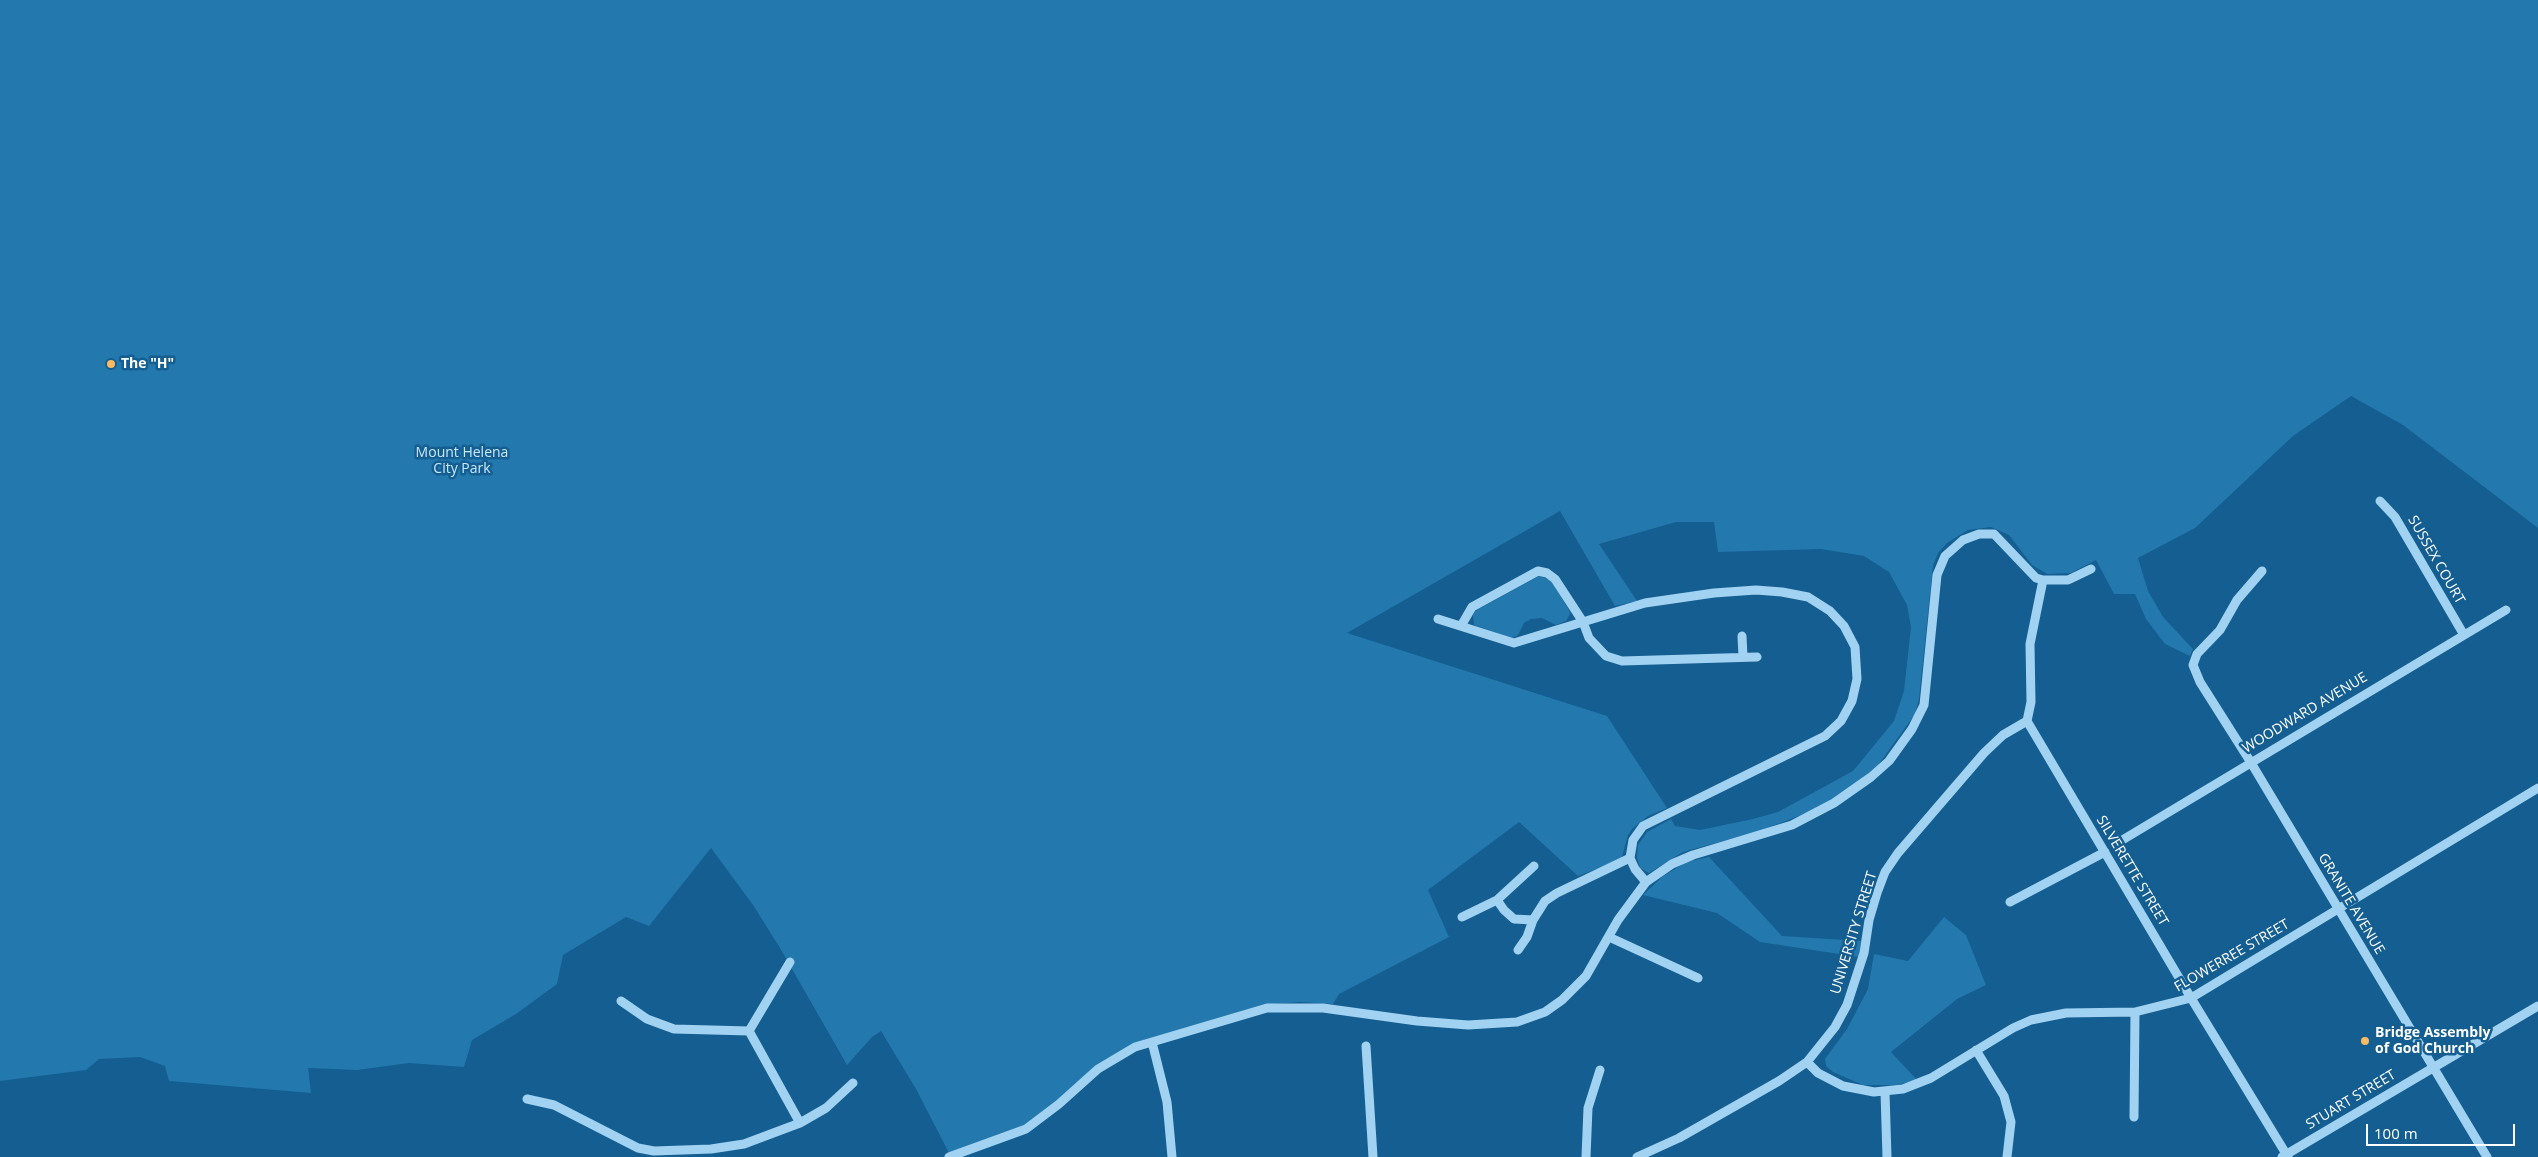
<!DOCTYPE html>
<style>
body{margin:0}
#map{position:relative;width:2538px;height:1157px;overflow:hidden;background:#145e91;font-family:"Open Sans",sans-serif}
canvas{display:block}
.scale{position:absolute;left:2366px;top:1124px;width:149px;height:22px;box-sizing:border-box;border:2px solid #fff;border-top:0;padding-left:6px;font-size:15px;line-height:18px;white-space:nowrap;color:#fff;-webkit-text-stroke:4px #145e91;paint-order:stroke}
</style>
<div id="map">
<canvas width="2538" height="1157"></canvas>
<div class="scale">100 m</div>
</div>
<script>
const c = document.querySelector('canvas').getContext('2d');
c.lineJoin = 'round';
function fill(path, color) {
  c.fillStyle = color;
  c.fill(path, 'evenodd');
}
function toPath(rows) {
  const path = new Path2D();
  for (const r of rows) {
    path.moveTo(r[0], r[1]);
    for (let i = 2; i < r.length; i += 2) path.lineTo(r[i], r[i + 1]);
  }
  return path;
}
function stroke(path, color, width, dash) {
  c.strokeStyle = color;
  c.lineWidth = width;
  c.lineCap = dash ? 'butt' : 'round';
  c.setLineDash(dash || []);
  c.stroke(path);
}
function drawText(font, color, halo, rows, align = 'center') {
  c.font = font + ' "Open Sans",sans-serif';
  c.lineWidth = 5;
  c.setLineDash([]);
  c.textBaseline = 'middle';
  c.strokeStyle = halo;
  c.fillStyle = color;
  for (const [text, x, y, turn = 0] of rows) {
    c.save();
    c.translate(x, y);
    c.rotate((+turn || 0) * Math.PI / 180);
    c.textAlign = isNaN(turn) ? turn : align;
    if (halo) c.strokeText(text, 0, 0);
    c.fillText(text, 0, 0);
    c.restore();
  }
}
fill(toPath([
 [0,0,2538,0,2538,528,2403,425,2351,396,2293,436,2195,528,2138,558,2148,591,2163,617,2193,649,2190,656,2165,644,2146,619,2135,594,2114,594,2096,560,2071,573,2047,574,2032,565,2009,535,1991,527,1968,530,1947,543,1938,553,1933,566,1919,699,1915,714,1879,764,1852,788,1815,810,1759,831,1683,852,1649,873,1640,868,1637,857,1638,845,1647,832,1671,819,1675,826,1700,830,1753,819,1778,812,1853,771,1894,721,1904,691,1911,627,1907,605,1889,572,1864,556,1821,549,1718,552,1714,522,1676,522,1599,544,1637,601,1615,606,1560,511,1347,633,1607,716,1667,808,1648,816,1632,829,1628,835,1621,860,1578,876,1519,822,1428,890,1449,937,1339,994,1333,1004,1300,1002,1262,1005,1141,1041,1027,1124,949,1153,916,1089,881,1031,872,1037,847,1065,780,948,753,905,711,848,649,926,626,917,563,955,557,984,516,1014,472,1040,464,1067,409,1063,357,1070,308,1068,311,1093,169,1081,165,1066,140,1057,99,1059,86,1070,0,1081],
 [1539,576,1551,580,1569,610,1570,614,1566,621,1556,625,1542,618,1531,619,1524,623,1518,635,1512,638,1474,625,1473,615,1475,611],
 [1709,857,1782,936,1861,941,1859,957,1760,942,1717,913,1643,895,1663,876,1687,862],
 [1944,917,1966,935,1986,985,1957,999,1891,1052,1917,1080,1897,1085,1863,1085,1833,1072,1826,1066,1825,1059,1847,1029,1868,989,1874,954,1908,961]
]), '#2378ae');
stroke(toPath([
 [2380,501,2395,517,2464,635],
 [2262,571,2237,600,2220,630,2197,654,2193,665,2200,682,2250,761,2487,1157],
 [2043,580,2030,644,2031,702,2027,721,2191,998,2288,1157],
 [1438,619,1514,643,1645,603,1714,593,1756,590,1782,592,1808,597,1830,611,1844,626,1855,647,1857,679,1852,701,1841,721,1825,736,1643,826,1633,840,1630,858,1635,869,1646,882],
 [1461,626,1472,607,1538,571,1547,573,1555,579,1583,622,1589,638,1606,656,1622,661,1757,657],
 [1742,636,1743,657],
 [2119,842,2506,610],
 [1497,900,1504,910,1514,919,1533,920,1545,901,1557,893,1630,858],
 [2010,902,2105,852],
 [1462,917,1497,900,1534,866],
 [1609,937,1698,978],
 [1518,950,1527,937,1533,920],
 [621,1001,647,1019,674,1029,749,1031,790,962],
 [749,1031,800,1123],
 [1152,1042,1167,1102,1172,1157],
 [1366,1046,1373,1157],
 [1976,1050,2004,1096,2011,1122,2007,1157],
 [1807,1062,1818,1073,1843,1086,1874,1092,1903,1089,1931,1078,2013,1028,2031,1020,2066,1013,2135,1012,2191,998,2538,788],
 [1885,1092,1887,1157],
 [527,1099,554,1105,638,1148,654,1151,711,1149,744,1144,800,1123,826,1108,853,1083],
 [2134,1117,2135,1012],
 [949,1157,1026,1129,1059,1104,1098,1069,1135,1047,1267,1008,1323,1008,1417,1021,1468,1025,1517,1022,1545,1012,1562,1000,1586,976,1618,920,1646,882,1672,864,1693,855,1792,825,1834,803,1871,777,1889,761,1912,729,1924,705,1937,575,1945,556,1963,540,1979,534,1994,534,2036,578,2043,580,2068,580,2091,569],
 [1586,1157,1588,1108,1600,1070],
 [1637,1157,1679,1138,1779,1081,1807,1062,1835,1027,1847,1005,1864,953,1869,920,1877,893,1885,872,1898,853,1984,753,2003,735,2027,721],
 [2282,1157,2538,1006]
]), '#a1d2f1', 9);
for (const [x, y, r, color] of [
 [111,364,5,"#ffb961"],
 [2365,1041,5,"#ffb961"]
]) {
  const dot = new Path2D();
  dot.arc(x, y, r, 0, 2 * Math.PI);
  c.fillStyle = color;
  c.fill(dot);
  stroke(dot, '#145e91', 2);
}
drawText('bold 14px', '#fff', '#145e91', [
 ["The \"H\"",121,364],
 ["Bridge Assembly",2375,1033],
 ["of God Church",2375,1049]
], 'left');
drawText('14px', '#c8e8fc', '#145e91', [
 ["Mount Helena",462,453],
 ["City Park",462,469]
]);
drawText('14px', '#fff', '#145e91', [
 ["SUSSEX COURT",2436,560,60],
 ["WOODWARD AVENUE",2305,713,-31],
 ["SILVERETTE STREET",2132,871,59],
 ["GRANITE AVENUE",2351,904,59],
 ["UNIVERSITY STREET",1854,933,-73],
 ["FLOWERREE STREET",2232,956,-30],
 ["STUART STREET",2351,1100,-31]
]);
</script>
